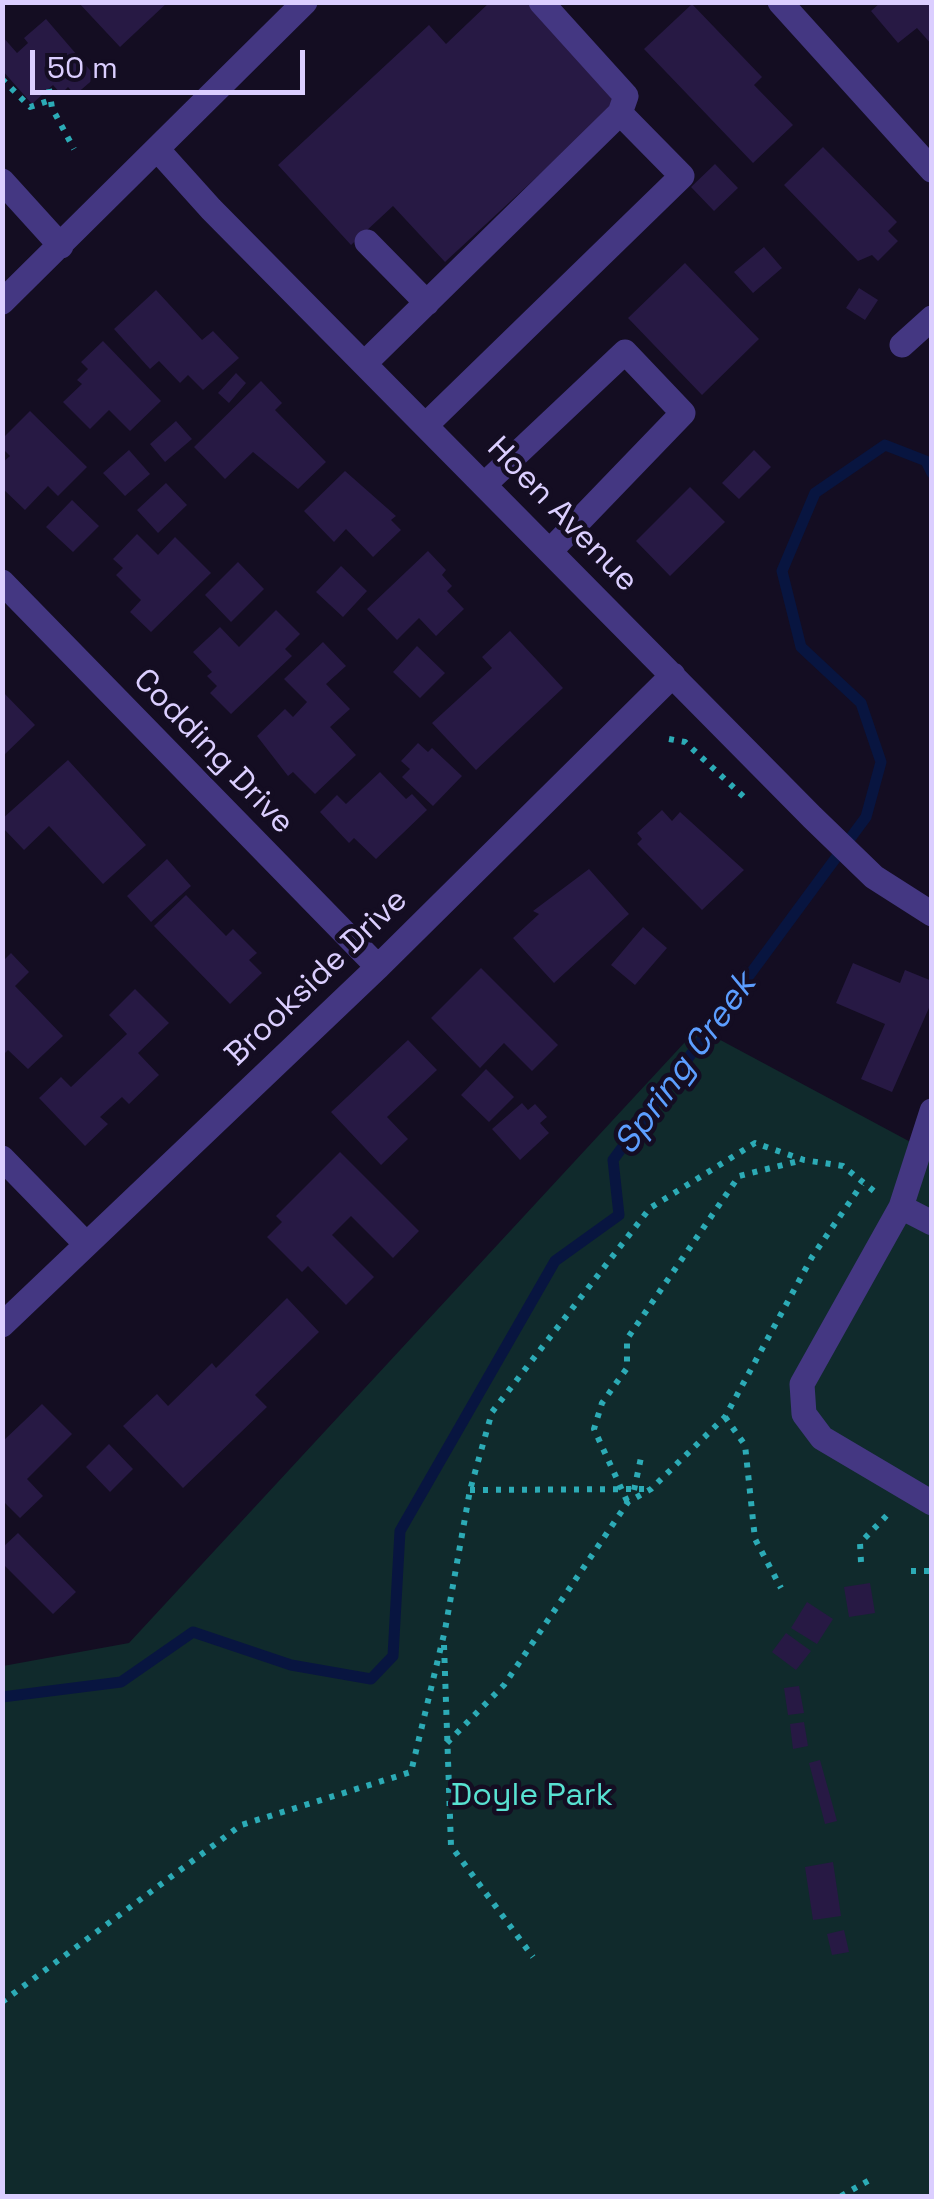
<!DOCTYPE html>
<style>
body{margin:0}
#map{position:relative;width:934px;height:2199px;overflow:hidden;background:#140d22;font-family:"Space Grotesk",sans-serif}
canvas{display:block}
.frame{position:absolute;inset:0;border:5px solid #dbceff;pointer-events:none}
.scale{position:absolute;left:30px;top:50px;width:275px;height:45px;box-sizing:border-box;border:5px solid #dbceff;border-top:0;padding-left:12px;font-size:30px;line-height:35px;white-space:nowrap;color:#dbceff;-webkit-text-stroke:8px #140d22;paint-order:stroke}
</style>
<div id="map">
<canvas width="934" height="2199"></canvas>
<div class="frame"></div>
<div class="scale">50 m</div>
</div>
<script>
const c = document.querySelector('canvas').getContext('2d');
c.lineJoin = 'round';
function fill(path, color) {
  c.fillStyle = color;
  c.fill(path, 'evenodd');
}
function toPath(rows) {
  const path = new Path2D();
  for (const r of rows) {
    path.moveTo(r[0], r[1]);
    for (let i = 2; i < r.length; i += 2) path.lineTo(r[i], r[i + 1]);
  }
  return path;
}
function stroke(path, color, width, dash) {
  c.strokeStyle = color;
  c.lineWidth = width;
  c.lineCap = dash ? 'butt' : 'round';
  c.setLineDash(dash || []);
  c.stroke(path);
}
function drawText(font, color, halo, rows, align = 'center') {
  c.font = font + ' "Space Grotesk",sans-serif';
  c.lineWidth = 9;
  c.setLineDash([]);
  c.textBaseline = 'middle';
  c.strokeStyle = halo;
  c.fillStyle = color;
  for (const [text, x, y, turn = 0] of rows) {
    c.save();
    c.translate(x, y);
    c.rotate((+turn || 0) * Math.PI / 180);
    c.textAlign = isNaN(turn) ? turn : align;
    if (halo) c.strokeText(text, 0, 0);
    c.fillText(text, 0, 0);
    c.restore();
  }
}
fill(toPath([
 [698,1028,931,1153,931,2196,3,2196,3,1666,129,1643]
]), '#102a2c');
stroke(toPath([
 [2,1697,121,1682,193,1632,291,1665,371,1679,393,1656,400,1531,555,1261,619,1215,613,1160,866,817,881,762,861,703,801,647,782,571,815,493,885,445,926,461,932,473]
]), '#081540', 11);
fill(toPath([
 [78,2,168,2,120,47],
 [490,2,529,2,620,100,445,262,393,206,351,245,278,165,429,25,446,44],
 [881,2,932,2,932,45,917,28,898,43,871,11],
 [692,4,762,77,754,85,793,125,753,163,644,49],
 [46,19,96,77,75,95,68,87,61,94,53,85,32,104,2,70,2,36,17,53,28,43,24,38],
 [823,147,897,222,888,231,898,241,878,261,872,255,858,261,784,185],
 [715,164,738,188,714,211,691,187],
 [764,247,782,268,753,293,734,272],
 [685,263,759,339,702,395,628,318],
 [859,288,878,300,865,320,846,308],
 [156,290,202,340,213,331,239,358,203,390,188,375,180,383,159,361,150,369,114,329],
 [103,341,161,401,130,431,109,410,90,429,63,402,82,384,77,380,88,369,81,362],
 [236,373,246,383,229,403,218,393],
 [261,381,282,403,275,410,326,462,298,489,253,452,225,479,194,447],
 [30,411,87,467,58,496,48,486,25,510,2,488,2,463,10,456,2,448,2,439],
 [176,421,192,439,165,462,150,444],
 [129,450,150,474,125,496,103,473],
 [754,450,771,467,739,499,722,483],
 [345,471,396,516,391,520,401,530,373,557,346,529,334,542,304,511],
 [166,483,187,505,158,533,137,510],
 [690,487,725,522,670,576,636,541],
 [72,500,99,526,73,552,46,527],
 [137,534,158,555,175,537,211,573,151,632,130,612,141,600,116,575,123,568,113,559],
 [428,551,446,570,442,575,452,586,447,591,464,609,436,636,419,618,397,640,367,609],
 [238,562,264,589,231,622,205,595],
 [341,566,367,591,343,617,316,592],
 [276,610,300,634,285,649,292,656,231,714,210,693,217,686,207,676,212,672,193,652,220,627,239,647],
 [510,631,563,688,476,770,432,723,492,668,482,657],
 [323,642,346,666,326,684,350,709,330,727,356,755,315,794,293,772,288,776,257,736,285,709,293,717,307,702,284,679],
 [417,646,445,673,420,698,393,672],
 [2,691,35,725,2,757],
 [418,743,428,752,432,748,462,776,433,806,402,777,410,769,401,761],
 [68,760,146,845,103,884,49,826,24,850,2,827,2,819],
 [380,772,406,799,412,794,427,810,376,859,354,838,349,843,320,812,337,795,346,804],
 [662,810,672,821,680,812,744,870,702,910,637,844,642,839,637,833],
 [167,859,191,886,151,922,127,896],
 [589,869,629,914,554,983,513,938,539,914,533,911],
 [186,895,226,936,233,929,257,953,249,960,262,973,230,1004,154,926],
 [643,927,667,948,635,985,611,965],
 [11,953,29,972,15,986,63,1036,28,1069,8,1050,2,1056,2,962],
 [853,963,900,983,905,970,932,981,932,1001,892,1092,861,1079,885,1024,836,1003],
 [481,968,558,1045,532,1071,504,1043,480,1068,431,1018],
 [135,989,169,1023,138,1053,159,1075,129,1104,122,1097,100,1117,108,1124,85,1146,39,1098,61,1077,71,1087,127,1034,109,1015],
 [408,1040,437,1070,387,1117,408,1139,381,1165,331,1112],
 [486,1069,514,1097,489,1122,461,1095],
 [522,1103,528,1110,535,1104,547,1117,540,1123,549,1133,520,1160,492,1129],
 [340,1152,419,1231,393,1258,351,1216,332,1235,374,1277,346,1305,308,1266,302,1272,267,1237,282,1222,276,1216],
 [287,1298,319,1332,255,1395,267,1407,183,1488,123,1426,157,1394,168,1406,212,1363,216,1368],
 [42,1404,72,1434,27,1479,43,1496,20,1518,2,1500,2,1442],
 [109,1444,133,1469,110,1492,86,1467],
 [18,1533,76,1592,53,1614,2,1563,2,1548],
 [870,1583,875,1613,849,1617,844,1587],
 [807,1602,833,1619,817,1644,791,1628],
 [786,1633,811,1651,796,1670,772,1652],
 [799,1686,804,1713,788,1715,784,1688],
 [804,1722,808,1746,793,1749,790,1724],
 [820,1760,837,1821,825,1824,809,1763],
 [833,1862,841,1916,813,1920,805,1867],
 [844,1930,849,1952,832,1955,827,1934]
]), '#271944');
stroke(toPath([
 [2,79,30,107,51,100],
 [49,89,52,108,74,149],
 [669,739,685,742,745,798],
 [725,1417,745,1445,755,1539,781,1588],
 [470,1490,648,1489],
 [634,1490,642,1453],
 [627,1501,594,1429,602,1403,627,1368,627,1339,739,1176,803,1160],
 [861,1562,860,1543,891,1511],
 [911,1571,932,1571],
 [444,1645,451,1846,533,1957],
 [447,1743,504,1685,628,1502,651,1489,725,1417,812,1257,862,1184],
 [2,2002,241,1825,411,1772,445,1630,470,1490,492,1412,650,1208,755,1143,804,1160,843,1166,875,1192],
 [841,2196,875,2177]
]), '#2cabb6', 6, [5, 8]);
stroke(toPath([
 [541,2,626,96,620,113],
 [780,2,932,170],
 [157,149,211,209,812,817,874,877,932,914],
 [2,181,61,246],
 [367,242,427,303],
 [2,302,305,2],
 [902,345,932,318],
 [366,362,620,113,682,176,427,424],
 [485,484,625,352,683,413,551,550],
 [2,582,378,967],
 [932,1111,901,1207,802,1384,804,1414,822,1438,932,1503],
 [2,1158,86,1244],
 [901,1207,932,1223],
 [2,1325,378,967,673,675]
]), '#443782', 25);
drawText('32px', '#dbceff', '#140d22', [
 ["Hoen Avenue",562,515,46],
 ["Codding Drive",213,752,46],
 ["Brookside Drive",317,978,-44]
]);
drawText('32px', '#58e1d1', '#140d22', [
 ["Doyle Park",532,1796]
]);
drawText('italic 35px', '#5c9eff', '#140d22', [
 ["Spring Creek",686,1064,-54]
]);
</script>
